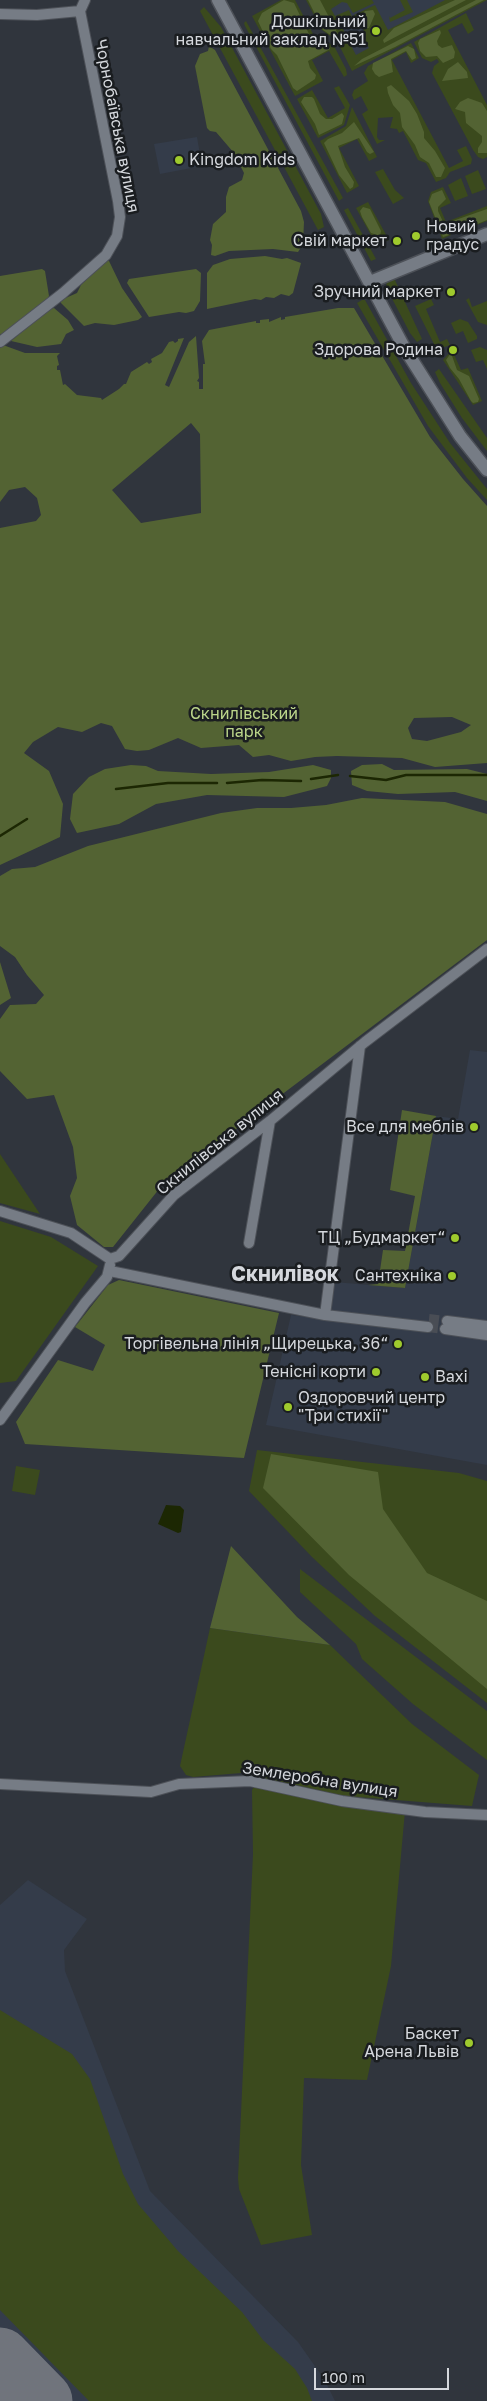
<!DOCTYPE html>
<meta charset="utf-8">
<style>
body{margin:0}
#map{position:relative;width:487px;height:2401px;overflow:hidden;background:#30353d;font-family:"Golos Text",sans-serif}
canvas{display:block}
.scale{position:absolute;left:314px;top:2368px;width:135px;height:22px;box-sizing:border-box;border:2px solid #d5d8dd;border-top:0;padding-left:6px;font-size:15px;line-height:18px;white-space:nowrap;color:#d5d8dd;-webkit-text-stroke:4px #1a1d20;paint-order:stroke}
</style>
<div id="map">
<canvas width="487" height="2401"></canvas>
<div class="scale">100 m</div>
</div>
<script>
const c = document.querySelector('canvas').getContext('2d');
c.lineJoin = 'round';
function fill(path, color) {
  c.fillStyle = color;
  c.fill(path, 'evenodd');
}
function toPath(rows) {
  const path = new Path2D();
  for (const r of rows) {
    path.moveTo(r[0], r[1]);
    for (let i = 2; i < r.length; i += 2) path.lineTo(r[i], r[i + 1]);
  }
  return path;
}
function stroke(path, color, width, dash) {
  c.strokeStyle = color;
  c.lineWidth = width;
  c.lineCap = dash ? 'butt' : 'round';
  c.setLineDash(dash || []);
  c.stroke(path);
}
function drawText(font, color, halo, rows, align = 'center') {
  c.font = font + ' "Golos Text",sans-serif';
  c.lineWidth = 5;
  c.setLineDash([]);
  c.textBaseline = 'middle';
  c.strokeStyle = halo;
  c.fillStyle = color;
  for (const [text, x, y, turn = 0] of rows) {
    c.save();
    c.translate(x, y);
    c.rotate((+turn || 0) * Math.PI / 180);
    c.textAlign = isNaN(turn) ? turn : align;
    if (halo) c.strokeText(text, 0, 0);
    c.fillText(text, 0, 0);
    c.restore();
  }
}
fill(toPath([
 [321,0,473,0,354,63],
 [197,137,202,166,160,174,154,144],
 [470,1050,487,1052,487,1465,266,1425,291,1315,329,1320,334,1282,405,1288,436,1116,458,1119],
 [28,1880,87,1919,64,1950,65,1971,150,2191,298,2342,324,2379,335,2401,0,2401,0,1905]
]), '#343c4a');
fill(toPath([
 [281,0,295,0,313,34,334,46,346,69,347,75,344,77,329,51,312,60,323,81,295,96,252,16],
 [306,0,372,0,374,3,353,13,347,3,342,2,331,9,335,16,349,10,354,21,342,27,347,37,357,34,355,38,349,42,356,55,369,48,361,35,364,31,354,15,375,5,388,30,445,0,487,0,352,71,337,41,322,30],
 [400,0,407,0,413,12,390,22,389,16,390,18,405,10],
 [204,7,221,27,321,214,324,227,318,230,200,11],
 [466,13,474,30,468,34,462,23,448,30,487,105,487,157,483,159,478,157,473,150,432,73,434,66,439,62,437,59,431,62,422,58,414,42],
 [246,21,343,198,339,201,245,26,244,23],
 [411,43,419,58,411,63,406,52,392,60,449,168,463,161,457,150,466,146,472,159,471,164,450,172,446,178,436,182,426,163,418,160,403,131,399,133,397,129,390,128,393,117,378,118,377,137,379,140,385,140,377,144,362,114,368,110,361,96,354,100,352,95,354,90,368,81,364,73,368,66],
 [339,86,350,105,344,125,318,138,297,99,312,90,328,118,345,108,334,88],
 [352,107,377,157,369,161,357,139,339,148,359,186,347,193,320,141,346,126],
 [383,169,395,190,404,198,393,204,375,172],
 [478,170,486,189,472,194,465,176],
 [461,178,468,196,455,201,448,185],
 [443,187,451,203,440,208,446,222,487,206,487,221,464,230,458,227,451,230,451,235,442,239,428,201,431,192],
 [368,202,389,240,377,246,356,208],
 [348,208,376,259,371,261,344,210],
 [394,278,422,339,417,342,410,333,386,287,387,282],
 [469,298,472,307,487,301,487,325,478,322,466,300],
 [431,299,434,305,426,309,440,342,447,339,450,345,437,350,415,306],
 [362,300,365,300,411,383,450,443,487,489,487,500,467,478,428,426,357,303],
 [460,319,468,322,477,336,477,339,468,343,463,331,456,334,451,323],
 [480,347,487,350,487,369,483,360,476,362,471,350],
 [452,350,461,370,468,368,482,401,473,405,443,360],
 [439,369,487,438,487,451,462,418,440,383,435,372],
 [0,1154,40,1214,0,1203],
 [0,1221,51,1237,98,1266,16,1381,0,1383],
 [257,1450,459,1473,487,1481,487,1703,375,1616,312,1557,249,1491],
 [16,1466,40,1470,35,1495,12,1491],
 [300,1569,487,1711,487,1760,413,1704,362,1659,356,1644,300,1592],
 [210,1628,330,1645,412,1724,479,1775,472,1806,345,1796,241,1773,193,1777,186,1775,180,1766],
 [256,1784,405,1811,391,1966,367,2080,304,2078,301,2165,312,2235,261,2245,239,2189,238,2178,253,1854,252,1790],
 [0,2010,72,2054,90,2079,123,2174,138,2204,178,2251,242,2312,263,2340,295,2369,307,2388,312,2401,89,2401,0,2310]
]), '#3b4a1d');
fill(toPath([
 [284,0,294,3,309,34,313,38,328,45,330,49,308,61,310,68,316,75,315,79,297,91,293,88,277,55,271,49,258,21,262,13],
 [308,0,320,0,339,36,343,47,335,38,323,30],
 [455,0,466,0,384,43,383,40,394,28],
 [476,0,484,0,395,47,354,66,362,59],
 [373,10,375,14,369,28,367,28,363,27,359,18,365,11],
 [440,30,441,33,437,41,438,45,442,48,452,45,455,52,454,58,443,63,437,56,426,57,420,51,418,43,420,39],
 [209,46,215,50,301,211,304,222,303,244,298,252,273,249,229,251,215,256,211,255,212,245,210,240,213,224,226,212,226,197,229,187,242,180,244,173,234,153,216,132,210,131,207,128,195,66,200,54,208,51],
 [408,46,414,49,416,58,412,60,406,51,404,52,391,59,393,72,379,77,375,74,372,69,373,63],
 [458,62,467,72,468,78,442,81,448,69],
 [391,85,409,101,417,114,424,132,424,138,435,151,445,168,441,177,436,177,429,163,420,157,415,145,402,127,400,113,393,105,388,93,387,87],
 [304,97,312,97,314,99,320,114,326,119,332,119,342,113,344,116,342,124,319,135,315,124,301,102],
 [468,98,482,103,487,111,487,153,478,153,478,148,482,142,482,136,466,123,465,112,455,109,460,102],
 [354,122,374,152,370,154,367,152,359,138,338,146,345,167,354,182,353,187,350,189,339,175,324,143,328,139,342,133],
 [442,190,446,199,438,207,438,211,444,224,487,209,487,220,465,229,458,226,450,229,449,235,443,237,429,202,432,194],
 [363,207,370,209,381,231,380,236,371,233,362,217,360,211],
 [265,256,282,259,287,258,301,263,293,293,289,296,281,294,274,298,266,297,261,300,255,299,207,309,207,273,213,265,230,259],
 [105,261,109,261,122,288,142,317,138,320,114,325,95,323,84,326,61,303,61,300,77,293,81,285],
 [42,269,45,271,49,296,47,300,20,322,3,334,0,334,0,276],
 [196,269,201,273,200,301,194,311,186,313,179,312,149,317,127,283,129,279],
 [54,308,68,320,74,330,66,334,61,344,37,347,11,341,49,309],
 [338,308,354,308,430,437,463,479,487,506,487,763,435,767,402,758,337,756,315,757,291,761,269,755,253,757,239,745,201,748,178,738,149,750,137,751,125,749,112,726,101,723,82,732,58,727,33,742,24,753,49,771,63,804,60,837,0,865,0,528,36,521,41,515,37,498,25,487,9,490,0,502,0,347,3,345,25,353,60,353,57,356,59,365,57,366,57,370,60,370,63,385,65,384,77,395,101,398,102,400,119,389,124,384,126,384,131,372,147,362,149,364,152,362,151,359,162,353,169,342,173,341,175,343,178,341,178,339,184,338,165,385,169,387,189,342,196,336,199,378,197,381,199,382,199,389,203,389,203,364,205,364,202,341,209,330,256,321,256,323,260,323,260,320,269,319,269,322,281,317,281,320,285,319,285,317],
 [191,423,200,434,201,513,141,523,112,490],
 [452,717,471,725,461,732,427,741,412,739,408,728,414,718],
 [451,353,457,370,469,376,479,399,478,402,473,403,471,401,459,379,450,368,446,360],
 [382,764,394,770,467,769,487,774,487,801,455,792,398,794,367,791,352,785,351,771,362,765],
 [131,765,146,766,158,771,211,774,269,772,313,765,331,770,331,778,327,786,284,797,207,795,156,804,119,824,77,833,70,819,73,794,89,777,105,769],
 [362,798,445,802,487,814,487,940,163,1184,113,1247,104,1247,77,1225,70,1196,77,1178,73,1147,54,1095,27,1099,0,1071,0,1019,10,1005,36,1004,44,995,27,975,15,957,0,946,0,876,12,869,35,867,88,846,221,813,257,808,291,808,326,805],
 [0,962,11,998,0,1005],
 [402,1110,436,1116,405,1288,368,1285,378,1284,383,1250,405,1251,415,1196,390,1190],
 [119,1280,279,1313,244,1458,25,1444,16,1422,58,1360,93,1371,105,1345,75,1327,108,1285],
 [271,1454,378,1472,383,1509,427,1573,487,1601,487,1689,349,1575,263,1488],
 [231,1546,297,1617,330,1645,210,1628]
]), '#536333');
fill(toPath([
 [166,1505,180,1506,184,1510,181,1532,178,1533,158,1524]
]), '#1c2703');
stroke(toPath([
 [350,776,386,780,406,775,487,775],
 [311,779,338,775],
 [227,783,262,780,301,781],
 [116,789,168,783,217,783],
 [0,836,27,819]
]), '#1c2703', 2.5);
stroke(toPath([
 [0,2358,42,2401]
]), '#70747c', 61);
stroke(toPath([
 [429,1319,447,1321],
 [428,1327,445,1329]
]), '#494d55', 10, [10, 5]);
const minor = toPath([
 [0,14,37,15,80,11],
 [0,342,63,293,106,255,117,236,120,217,118,201,80,11,85,0],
 [0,1211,71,1233,110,1259],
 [249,1243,270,1121],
 [110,1259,119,1256,174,1195,270,1121,365,1042,487,949],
 [110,1271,325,1315,428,1327],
 [325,1315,360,1046],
 [447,1321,487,1326],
 [445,1329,487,1335],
 [0,1420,85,1303,107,1277,110,1265],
 [0,1784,151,1792,179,1784,250,1781,342,1801,425,1812,487,1815]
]);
const tertiary = toPath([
 [370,282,487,234]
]);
const secondary = toPath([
 [218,0,405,349,460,436,487,470]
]);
stroke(minor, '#4d5158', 12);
stroke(tertiary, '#4d5158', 15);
stroke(secondary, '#4d5158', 15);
stroke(minor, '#767c85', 10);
stroke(tertiary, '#767c85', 12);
stroke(secondary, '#767c85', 12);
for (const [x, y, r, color] of [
 [376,31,5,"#9fca2d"],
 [179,160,5,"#9fca2d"],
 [416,236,5,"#9fca2d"],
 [397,241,5,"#9fca2d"],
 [451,292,5,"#9fca2d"],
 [453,350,5,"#9fca2d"],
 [474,1127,5,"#9fca2d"],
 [455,1238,5,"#9fca2d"],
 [452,1276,5,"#9fca2d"],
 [398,1344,5,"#9fca2d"],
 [376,1372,5,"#9fca2d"],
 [425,1377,5,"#9fca2d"],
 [288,1407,5,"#9fca2d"],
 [469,2043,5,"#9fca2d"]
]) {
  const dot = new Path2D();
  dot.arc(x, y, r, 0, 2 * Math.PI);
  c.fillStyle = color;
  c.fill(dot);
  stroke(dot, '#1a1d20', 2);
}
drawText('16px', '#d5d8dd', '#1a1d20', [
 ["Дошкільний",366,22],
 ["навчальний заклад №51",366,40],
 ["Kingdom Kids",189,160,"left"],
 ["Новий",426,227,"left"],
 ["градус",426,245,"left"],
 ["Свій маркет",387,241],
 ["Зручний маркет",441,292],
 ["Здорова Родина",443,350],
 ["Все для меблів",464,1127],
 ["ТЦ „Будмаркет“",445,1238],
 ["Сантехніка",442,1276],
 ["Торгівельна лінія „Щирецька, 36“",388,1344],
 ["Тенісні корти",366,1372],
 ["Baxi",435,1377,"left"],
 ["Оздоровчий центр",298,1398,"left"],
 ["\"Три стихії\"",298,1416,"left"],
 ["Баскет",459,2034],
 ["Арена Львів",459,2052]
], 'right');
drawText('16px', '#d5d8dd', '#1a1d20', [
 ["Чорнобаївська вулиця",117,126,79],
 ["Скнилівська вулиця",220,1142,-39],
 ["Землеробна вулиця",320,1780,9]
]);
drawText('16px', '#bbd58a', '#1a1d20', [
 ["Скнилівський",244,714],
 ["парк",244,732]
]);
drawText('bold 21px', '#d5d8dd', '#1a1d20', [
 ["Скнилівок",285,1274]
]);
</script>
